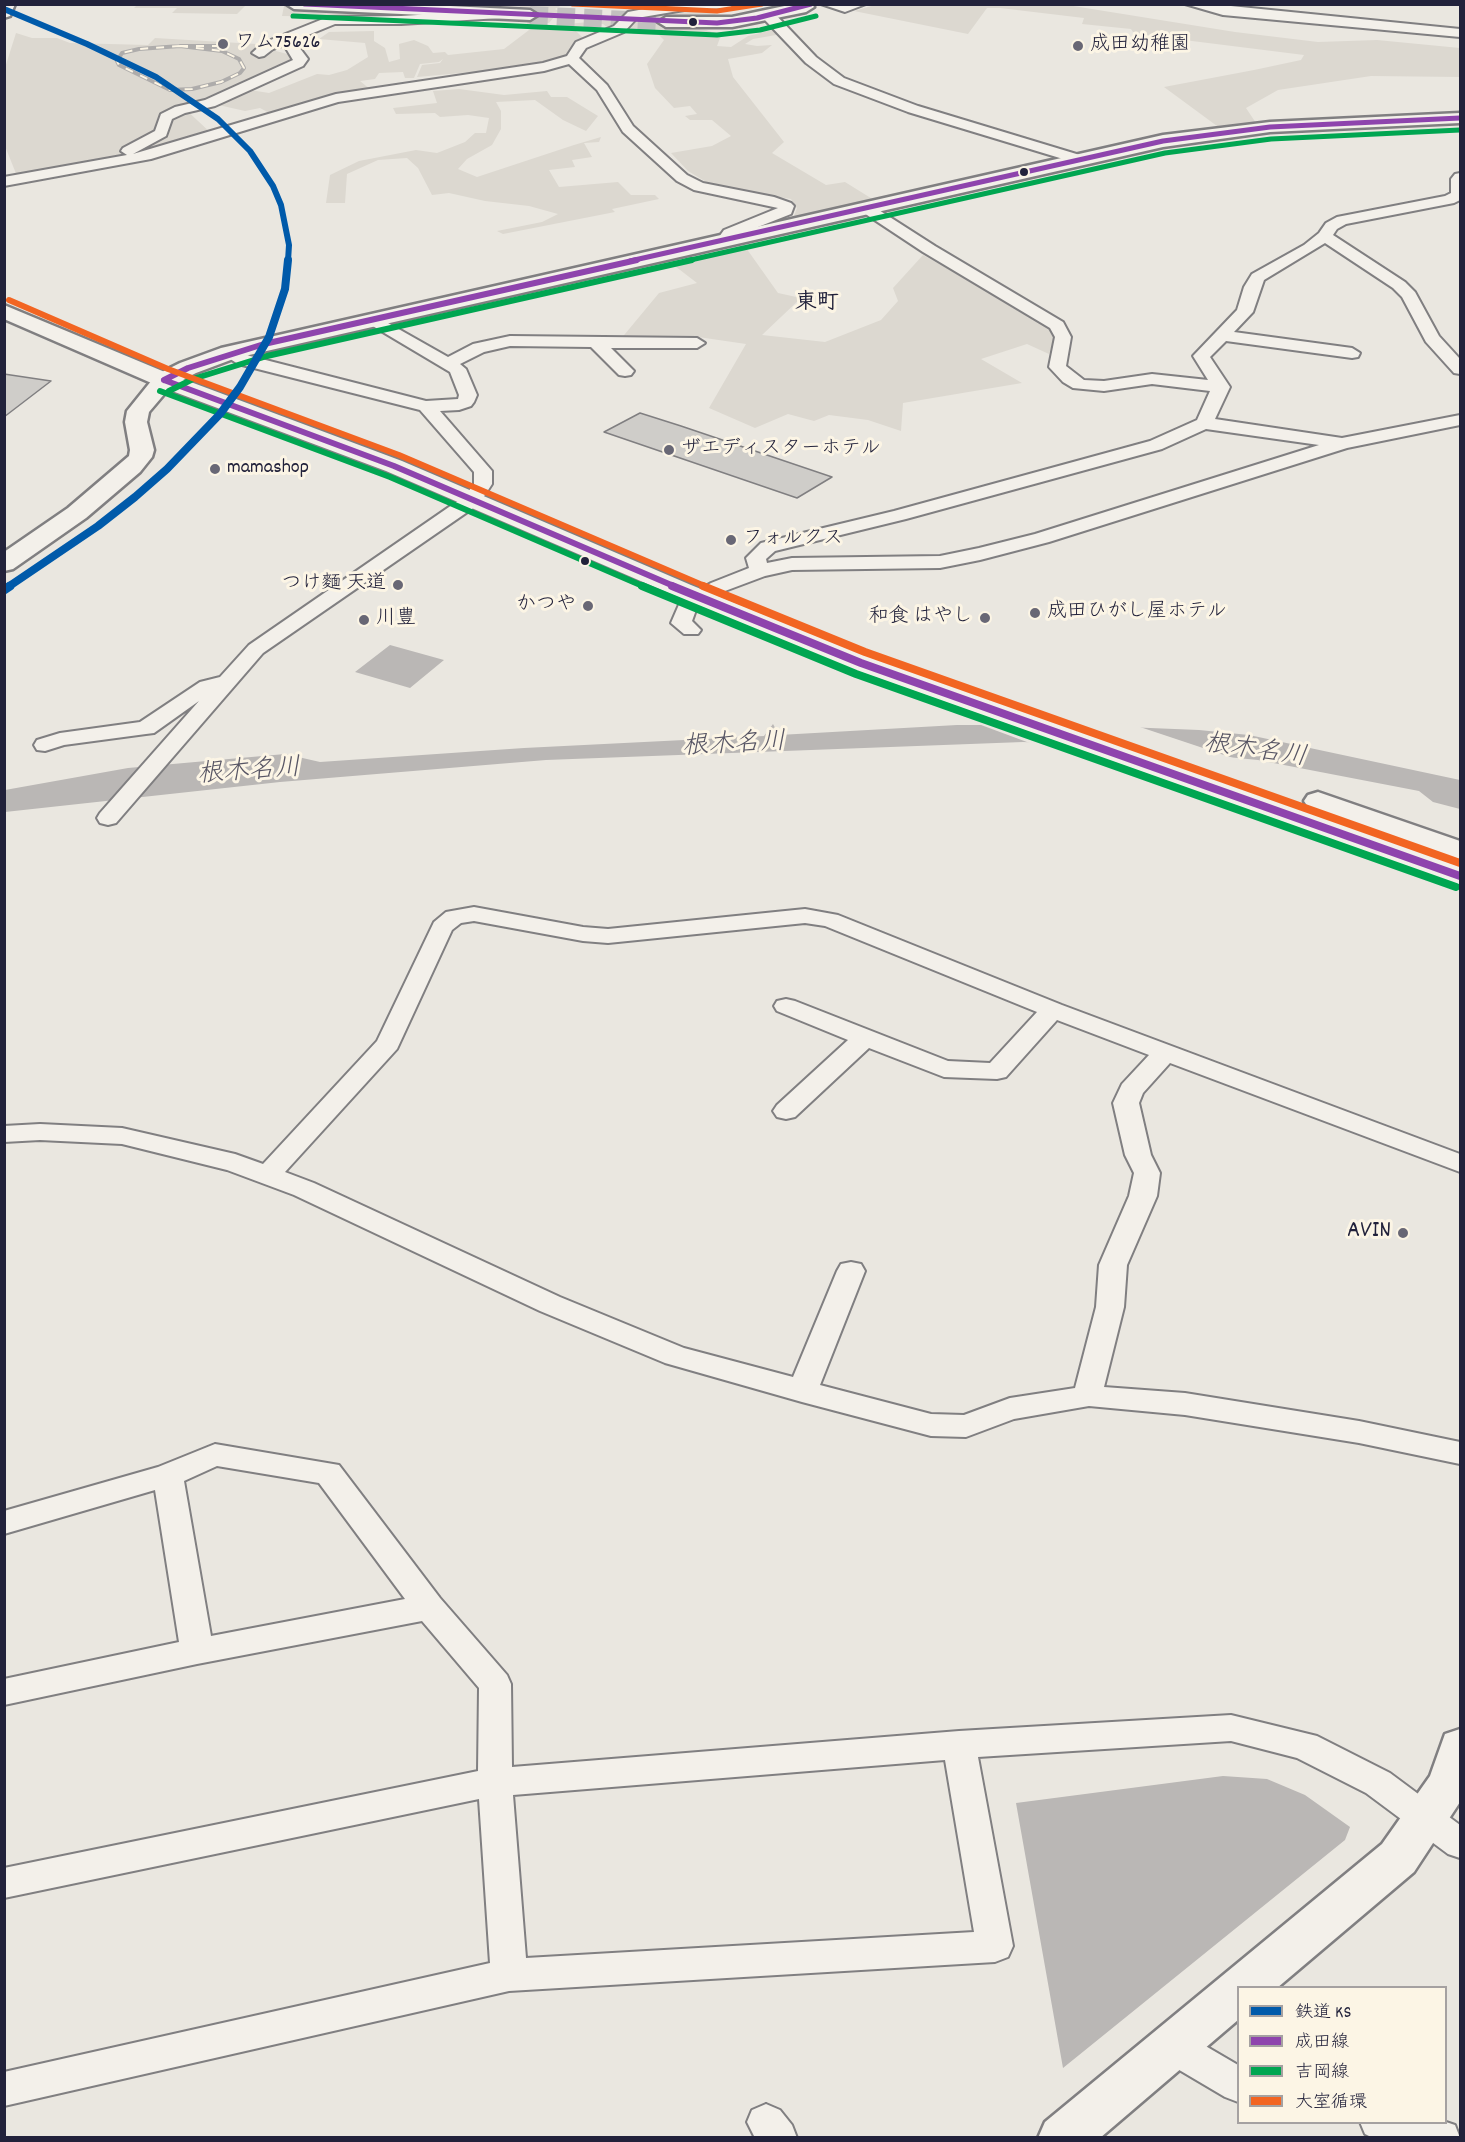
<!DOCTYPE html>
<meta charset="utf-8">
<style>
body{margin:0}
#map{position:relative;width:1465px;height:2142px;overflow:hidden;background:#eae7e0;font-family:Dekko,"Klee One",sans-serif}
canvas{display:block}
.frame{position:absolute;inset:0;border:6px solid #22223b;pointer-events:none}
.legend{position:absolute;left:1237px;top:1986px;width:210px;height:138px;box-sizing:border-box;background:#fcf5e5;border:2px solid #a5a1a1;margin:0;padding:8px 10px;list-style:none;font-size:18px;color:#22223b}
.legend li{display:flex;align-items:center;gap:12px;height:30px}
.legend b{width:30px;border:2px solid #a5a1a1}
</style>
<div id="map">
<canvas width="1465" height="2142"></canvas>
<div class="frame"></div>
<ul class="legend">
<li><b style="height:8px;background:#005aaa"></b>鉄道 KS</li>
<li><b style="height:8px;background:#8e44ad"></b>成田線</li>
<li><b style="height:8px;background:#00a651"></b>吉岡線</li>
<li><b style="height:8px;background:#f26522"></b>大室循環</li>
</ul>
</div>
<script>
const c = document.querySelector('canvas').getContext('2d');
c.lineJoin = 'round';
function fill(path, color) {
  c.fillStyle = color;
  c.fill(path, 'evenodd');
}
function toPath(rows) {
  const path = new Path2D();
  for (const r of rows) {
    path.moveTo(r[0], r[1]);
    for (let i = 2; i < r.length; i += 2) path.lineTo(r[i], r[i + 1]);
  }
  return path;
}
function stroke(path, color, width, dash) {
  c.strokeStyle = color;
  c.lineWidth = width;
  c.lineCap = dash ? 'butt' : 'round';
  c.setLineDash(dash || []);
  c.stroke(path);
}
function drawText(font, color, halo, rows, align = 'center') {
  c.font = font + ' Dekko,"Klee One",sans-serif';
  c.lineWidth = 6;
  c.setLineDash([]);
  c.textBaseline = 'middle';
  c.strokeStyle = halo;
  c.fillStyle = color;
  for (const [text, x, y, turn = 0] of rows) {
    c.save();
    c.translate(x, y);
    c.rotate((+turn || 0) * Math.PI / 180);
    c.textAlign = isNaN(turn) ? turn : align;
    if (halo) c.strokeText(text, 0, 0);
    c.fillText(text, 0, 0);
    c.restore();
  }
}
fill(toPath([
 [137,5,237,4,246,5,237,14,172,13,177,8,134,8],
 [521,5,562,5,555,9,559,11,549,23,527,24,530,13,515,12],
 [875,5,1067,5,1235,32,1318,42,1377,40,1460,48,1460,77,1371,76,1278,90,1246,108,1256,123,1217,126,1164,87,1254,70,1301,60,1304,55,1152,36,1133,32,1131,29,1082,24,1084,18,1000,8,987,8,968,34,854,11],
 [284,6,465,15,398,18,282,16],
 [686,7,721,7,722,12,704,19,662,19,665,25,706,30,721,35,717,46,731,47,748,36,776,29,776,35,753,39,745,44,757,46,772,45,762,53,728,59,733,77,784,142,772,153,826,185,845,182,874,200,778,224,794,216,797,208,791,199,713,186,688,171,671,153,712,146,731,136,712,120,690,120,685,116,697,114,690,106,674,108,655,88,647,64,664,40,659,35,633,34,627,29,637,17],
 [623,19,612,31,603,24,573,28,585,40,564,60,476,75,472,72,417,77,422,65,440,63,443,59,439,62,420,64,414,78,405,78,403,72,379,73,375,79,360,81,371,90,273,115,260,108,245,111,214,104,250,90,269,93,317,74,329,75,347,70,368,57,365,43,319,39,329,32,374,31,374,41,385,48,389,62,400,59,399,44,414,40,428,46,433,53,445,52,448,55,504,49,533,27],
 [16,33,32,38,57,38,70,43,148,45,155,38,256,44,256,51,276,51,291,55,296,61,183,107,212,134,144,155,17,176,5,146,4,71],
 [459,89,504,95,547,91,551,97,567,97,598,116,586,131,563,120,535,100,496,102,501,111,501,129,492,145,467,159,458,169,477,177,574,145,601,137,599,142,584,143,592,157,572,160,575,167,549,170,559,187,618,182,631,195,655,195,659,199,612,209,615,212,503,234,497,231,542,222,558,214,529,206,485,201,449,193,432,195,418,168,407,158,378,160,347,174,345,203,326,203,330,175,359,161,416,150,437,153,465,142,475,133,486,133,489,118,468,115,440,117,435,113,396,114,393,108,437,103,433,91],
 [744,245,778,293,801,298,762,335,825,342,881,320,898,301,893,288,923,255,1053,327,1056,336,1049,354,1027,344,981,359,1022,383,903,403,901,431,868,420,829,415,814,421,788,414,755,428,709,408,746,344,698,337,620,340,659,293,697,283,671,263]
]), '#dcd8d0');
fill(toPath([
 [390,645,444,660,410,688,355,672],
 [773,724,779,735,957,725,1077,725,1199,730,1249,735,1460,780,1460,809,1433,802,1419,791,1258,760,1114,746,1023,742,546,760,280,782,5,812,5,790,128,768,285,754,320,762,524,748,764,736],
 [1223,1776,1267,1779,1305,1795,1350,1827,1345,1840,1063,2068,1016,1803]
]), '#bab7b5');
fill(toPath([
 [973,722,1131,724,1245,762,1114,749,1035,745]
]), '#eae7e0');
const building = toPath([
 [4,374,51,381,4,417,4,374],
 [640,413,681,426,832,477,797,498,604,432,640,413]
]);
fill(building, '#cfcdc9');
stroke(building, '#807f81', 1.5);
stroke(toPath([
 [530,15,666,22]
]), '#c2c0bf', 18, [18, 9]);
const minor = toPath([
 [671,4,735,4,729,8,684,10,637,18,624,32,586,48,579,58,607,85,633,126,687,175,703,183,774,197,791,203,794,206,791,214,735,236,737,239,734,242,729,244,722,240,719,237,724,230,778,208,694,190,677,181,623,132,597,90,569,64,544,71,338,102,151,159,4,186,4,177,127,155,121,151,123,148,155,131,161,114,175,107,205,100,293,60,284,45,273,49,264,56,259,57,252,53,263,43,328,17,401,16,500,10,506,14,500,18,401,24,335,24,296,40,296,43,308,59,303,66,215,106,185,113,172,119,166,136,133,154,336,94,543,63,567,56,576,42,614,26,628,12,671,4],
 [821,4,866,4,845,12,821,4],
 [1185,4,1211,4,1460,29,1460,37,1223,15,1185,4],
 [769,12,774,13,816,57,844,78,918,106,1083,156,1085,159,1078,163,1073,162,908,112,834,84,806,63,764,19,763,16,769,12],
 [1460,173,1460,200,1454,203,1346,224,1337,229,1333,235,1405,282,1415,292,1439,336,1460,359,1460,374,1454,373,1426,342,1402,297,1393,288,1325,243,1264,280,1253,312,1234,332,1352,348,1360,353,1358,357,1352,358,1226,341,1210,357,1230,387,1215,419,1342,438,1460,415,1460,425,1347,448,1049,542,980,560,940,568,792,570,765,576,725,591,697,607,692,621,701,630,698,634,684,634,671,623,681,600,711,583,749,568,746,558,761,543,894,511,1150,441,1197,420,1210,391,1152,384,1104,391,1073,388,1063,382,1049,367,1055,337,1050,328,923,252,861,211,858,208,861,205,871,205,935,246,1063,322,1071,337,1066,366,1084,380,1104,381,1152,374,1208,380,1193,356,1237,310,1244,287,1252,274,1304,245,1319,233,1326,223,1337,217,1445,196,1451,193,1451,179,1455,174,1460,173],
 [1206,429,1319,445,1035,534,979,548,940,556,792,558,767,563,766,559,775,551,906,519,1162,449,1206,429],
 [372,314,448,357,473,344,510,336,697,338,705,343,697,348,611,348,634,371,631,375,625,376,619,375,591,347,510,346,484,352,460,364,466,369,477,395,474,402,471,406,459,410,440,411,492,471,492,484,479,504,263,653,116,823,108,825,100,823,97,818,100,813,199,701,154,733,146,734,64,745,45,751,37,750,34,745,37,740,60,733,140,722,200,682,220,677,249,645,465,496,474,484,474,472,420,410,238,364,221,353,229,348,250,356,426,401,458,399,459,395,450,372,366,322,364,319,372,314],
 [474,907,583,927,608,929,805,909,838,915,1062,1005,1460,1154,1460,1172,1170,1063,1143,1093,1139,1103,1151,1155,1160,1173,1157,1196,1127,1265,1124,1307,1104,1387,1185,1393,1359,1421,1460,1442,1460,1464,1359,1443,1185,1415,1089,1406,1014,1419,966,1437,931,1436,802,1402,665,1363,540,1311,294,1195,227,1170,122,1144,40,1140,4,1142,4,1126,40,1124,122,1128,235,1154,263,1164,377,1041,434,922,446,912,474,907],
 [474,921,583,941,608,943,805,923,825,926,1037,1012,990,1063,948,1061,795,1001,786,999,777,1001,774,1006,777,1011,848,1040,777,1105,773,1111,777,1117,786,1119,795,1117,869,1048,944,1077,997,1079,1006,1077,1057,1020,1149,1055,1122,1084,1113,1103,1125,1155,1134,1173,1129,1196,1099,1265,1096,1307,1075,1388,1010,1398,964,1415,931,1414,820,1385,865,1271,861,1264,851,1262,841,1264,837,1271,793,1377,684,1348,560,1297,314,1183,285,1172,397,1049,452,930,461,923,474,921],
 [215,1444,339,1465,440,1598,507,1675,511,1684,512,1767,959,1731,1231,1715,1317,1736,1390,1773,1460,1825,1460,1858,1448,1854,1366,1793,1297,1758,1231,1741,978,1757,1013,1946,1008,1957,995,1962,509,1991,4,2106,4,2072,490,1963,479,1799,4,1898,4,1868,478,1771,479,1688,422,1621,197,1664,4,1705,4,1679,179,1642,155,1490,4,1534,4,1511,158,1467,215,1444],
 [217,1466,319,1483,405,1599,211,1636,184,1481,217,1466],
 [945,1760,974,1932,526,1958,513,1795,945,1760],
 [1172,2029,1185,2034,1238,2065,1238,2102,1225,2097,1159,2058,1153,2046,1159,2034,1172,2029],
 [766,2104,780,2110,792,2125,797,2138,755,2138,747,2122,752,2110,766,2104],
 [1360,2122,1446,2122,1455,2125,1460,2138,1373,2138,1365,2134,1360,2122]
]);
const tertiary = toPath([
 [4,4,15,4,10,16,4,18,4,4],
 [286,4,410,4,530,10,538,15,530,20,294,9,286,4],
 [794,4,812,4,814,7,806,12,732,27,666,27,658,22,666,17,732,17,794,4],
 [1460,113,1460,123,1270,132,1163,147,236,358,196,373,172,385,149,412,147,422,154,450,152,457,140,472,86,518,13,569,4,571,4,552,68,508,129,456,130,450,125,422,127,411,156,375,180,363,221,348,1163,135,1270,122,1460,113],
 [1460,1729,1460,1802,1414,1872,1277,1988,1238,1988,1238,2020,1100,2138,1038,2138,1045,2122,1382,1844,1430,1776,1445,1734,1460,1729]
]);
const trunk = toPath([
 [4,305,172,375,402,461,691,585,870,657,1460,866,1460,885,852,669,673,595,386,471,156,385,4,319,4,305],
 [1318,792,1460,841,1460,860,1308,807,1304,801,1308,795,1318,792]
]);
stroke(minor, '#807f81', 4);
stroke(tertiary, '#807f81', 5);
stroke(trunk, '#807f81', 5);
fill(minor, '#f3f0ea');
fill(tertiary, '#f3f0ea');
fill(trunk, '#f3f0ea');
const rail = toPath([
 [180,46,222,51,239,59,244,68,240,73,221,82,192,89,170,90,119,65,117,61,122,53,139,49,180,46],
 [180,46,225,46]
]);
stroke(rail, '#aeacab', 4);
stroke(rail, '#fcf5e5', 2, [8]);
stroke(toPath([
 [305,4,717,23,757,18,811,4],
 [630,261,1163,141,1270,127,1460,118]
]), '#8e44ad', 5);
stroke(toPath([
 [164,380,394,466,676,587],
 [164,380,188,368,264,344,637,260]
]), '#8e44ad', 6);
stroke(toPath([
 [672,586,861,663,1460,876]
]), '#8e44ad', 8);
stroke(toPath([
 [293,16,717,35,760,30,816,16],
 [686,261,1165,153,1271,139,1460,130]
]), '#00a651', 5);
stroke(toPath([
 [160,391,390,477,645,587],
 [169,391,193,379,267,356,692,260]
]), '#00a651', 6);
stroke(toPath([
 [642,586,856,674,1456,887]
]), '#00a651', 8);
stroke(toPath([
 [573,4,717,11,762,4]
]), '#f26522', 5);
stroke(toPath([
 [9,300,168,369,399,455,707,587]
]), '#f26522', 6);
stroke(toPath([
 [703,586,865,652,1460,863]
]), '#f26522', 8);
stroke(toPath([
 [4,9,87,44,156,77,218,119,250,151,273,186,281,205,289,245,288,261]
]), '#005aaa', 6);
stroke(toPath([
 [8,587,98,526,135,497,167,469,220,414,240,387,269,337,285,289,288,260]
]), '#005aaa', 8);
stroke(toPath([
 [4,590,10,586]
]), '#005aaa', 9);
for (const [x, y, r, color] of [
 [693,22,5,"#22223b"],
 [223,44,6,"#686775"],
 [1078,46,6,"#686775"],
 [1024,172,5,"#22223b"],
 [669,450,6,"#686775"],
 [215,469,6,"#686775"],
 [731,540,6,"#686775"],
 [585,561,5,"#22223b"],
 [398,585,6,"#686775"],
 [588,606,6,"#686775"],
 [1035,613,6,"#686775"],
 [985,618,6,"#686775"],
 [364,620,6,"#686775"],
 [1403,1233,6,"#686775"]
]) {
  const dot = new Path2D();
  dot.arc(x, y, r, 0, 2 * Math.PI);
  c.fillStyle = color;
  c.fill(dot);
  stroke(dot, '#fcf5e5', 2);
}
drawText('20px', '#22223b', '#fcf5e5', [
 ["ワム75626",235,44],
 ["成田幼稚園",1090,46],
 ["ザエディスターホテル",681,450],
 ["mamashop",227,469],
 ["フォルクス",743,540],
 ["つけ麵 天道",386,585,"right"],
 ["かつや",576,606,"right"],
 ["成田ひがし屋ホテル",1047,613],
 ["和食 はやし",973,618,"right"],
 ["川豊",376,620]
], 'left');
drawText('bold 22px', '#22223b', '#fcf5e5', [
 ["東町",817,305]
]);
drawText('24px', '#22223b', '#fcf5e5', [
 ["AVIN",1391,1233]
], 'right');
drawText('italic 26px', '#575564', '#fcf5e5', [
 ["根木名川",734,747,-3],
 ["根木名川",1255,753,8],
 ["根木名川",249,774,-4]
]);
</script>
